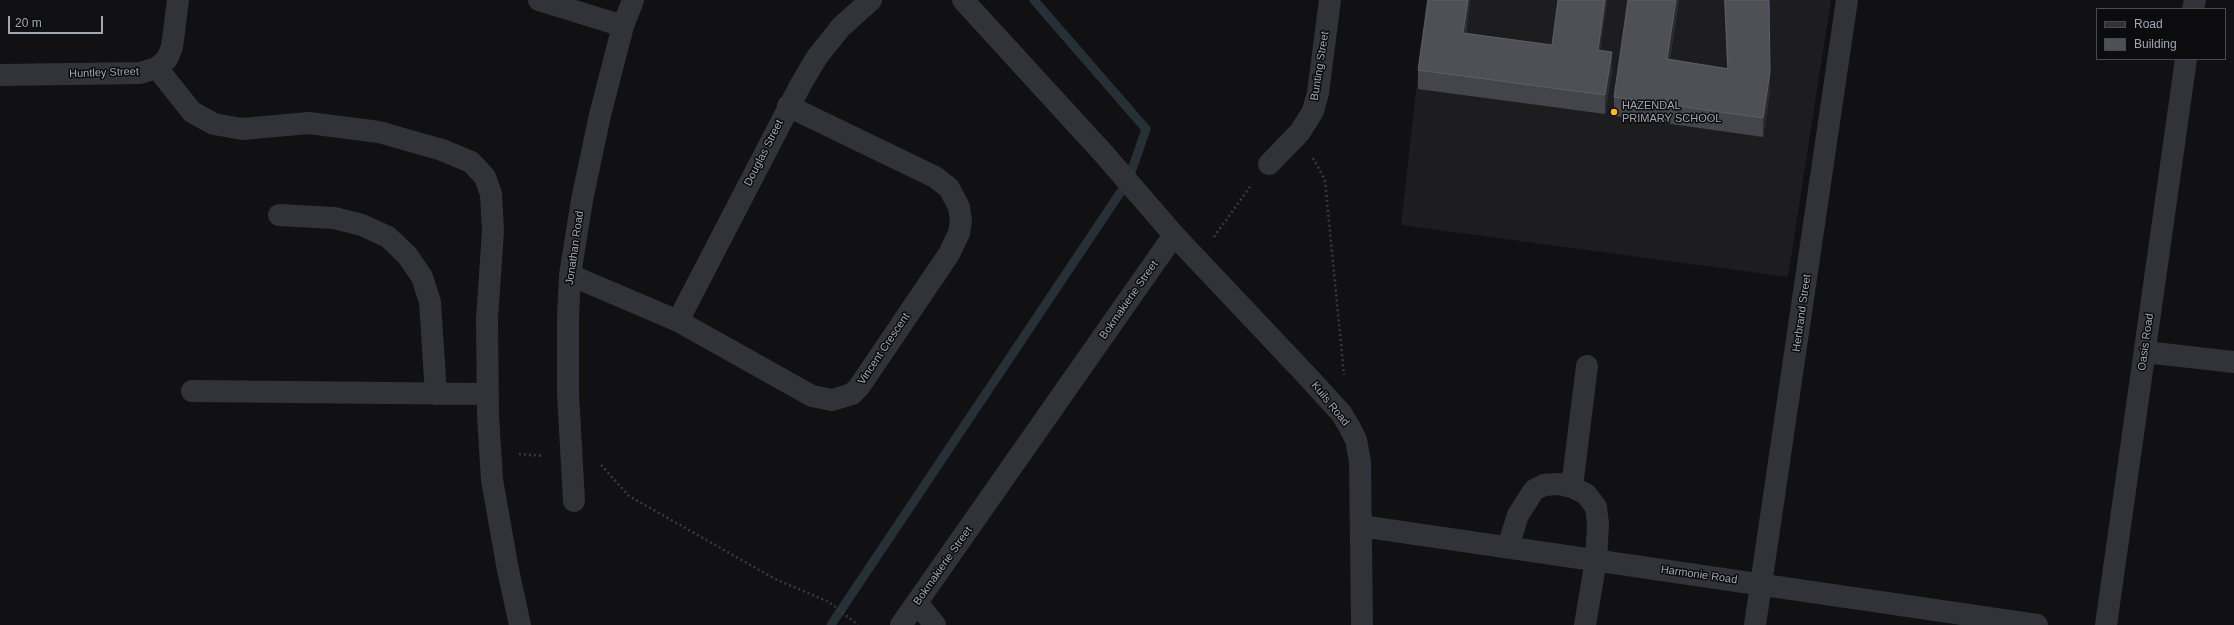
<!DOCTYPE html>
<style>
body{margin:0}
#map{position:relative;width:2234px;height:625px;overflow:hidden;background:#111113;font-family:Helvetica,sans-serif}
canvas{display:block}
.legend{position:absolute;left:2096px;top:8px;width:130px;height:52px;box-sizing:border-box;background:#0c0c0e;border:1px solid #484a51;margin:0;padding:5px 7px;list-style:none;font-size:12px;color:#a1a7b5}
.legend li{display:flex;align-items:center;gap:8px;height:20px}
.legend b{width:20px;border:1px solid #484a51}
.scale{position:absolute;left:8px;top:16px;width:95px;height:18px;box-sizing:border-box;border:2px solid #a1a7b5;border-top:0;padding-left:5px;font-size:12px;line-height:14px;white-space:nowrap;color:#a1a7b5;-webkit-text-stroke:3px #0c0c0e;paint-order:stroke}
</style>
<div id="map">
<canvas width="2234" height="625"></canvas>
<ul class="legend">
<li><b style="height:5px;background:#323338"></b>Road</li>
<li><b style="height:11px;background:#4e5056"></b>Building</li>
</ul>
<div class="scale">20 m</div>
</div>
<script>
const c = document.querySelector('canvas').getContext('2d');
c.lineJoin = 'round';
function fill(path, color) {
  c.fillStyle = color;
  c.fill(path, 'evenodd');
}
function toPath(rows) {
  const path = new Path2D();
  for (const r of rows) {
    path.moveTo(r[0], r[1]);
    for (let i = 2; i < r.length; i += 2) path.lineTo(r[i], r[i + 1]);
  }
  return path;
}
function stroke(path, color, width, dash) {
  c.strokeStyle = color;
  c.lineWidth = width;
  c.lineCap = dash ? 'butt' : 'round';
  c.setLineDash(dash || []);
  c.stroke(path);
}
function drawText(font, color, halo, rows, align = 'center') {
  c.font = font + ' Helvetica,sans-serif';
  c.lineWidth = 3;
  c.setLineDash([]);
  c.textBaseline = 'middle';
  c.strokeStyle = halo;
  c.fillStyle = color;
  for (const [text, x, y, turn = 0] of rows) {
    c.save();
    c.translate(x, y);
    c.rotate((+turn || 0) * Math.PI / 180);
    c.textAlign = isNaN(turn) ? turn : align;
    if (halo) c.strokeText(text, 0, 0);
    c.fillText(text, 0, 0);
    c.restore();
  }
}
fill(toPath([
 [1426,0,1831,0,1788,277,1401,225]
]), '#1d1d20');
stroke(toPath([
 [831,625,1128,181,1146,129,1034,0]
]), '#273037', 9);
stroke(toPath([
 [1313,158,1325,180,1344,375],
 [1214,237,1252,184],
 [519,454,544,456],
 [601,465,629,496,775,579,829,602,858,625]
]), '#383a3f', 2.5, [2, 3]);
stroke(toPath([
 [539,0,623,26],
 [963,0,1104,154,1174,235,1310,379,1341,413,1349,426,1356,440,1360,461,1362,625],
 [2193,9,2195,0],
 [157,68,192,112,214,124,242,129,309,123,379,132,442,150,471,162,485,177,491,194,493,231,487,319,488,416,492,480,508,570,520,625],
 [0,75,140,73,157,68,167,59,172,47,178,0],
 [1269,164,1300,132,1313,111,1318,93,1330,0],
 [279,215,334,218,362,225,388,237,407,255,422,277,430,302,436,394],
 [570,275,678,321,812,396,832,400,852,394,859,387,949,254,959,233,961,221,959,207,949,188,935,177,788,106],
 [678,321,801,84,817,57,841,27,871,0],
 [2145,352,2234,362],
 [192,391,488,394],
 [1572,487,1587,366],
 [574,501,568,394,568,316,570,275,582,200,600,115,623,26,633,0],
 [1361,526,2037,625],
 [1508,547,1518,515,1534,490,1544,485,1559,484,1572,487,1586,494,1596,507,1598,524,1596,560,1585,625],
 [917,603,935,625],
 [901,625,1174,235],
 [1755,625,1847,0],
 [2106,625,2186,59]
]), '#323338', 22);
fill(toPath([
 [1428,0,1470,0,1466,33,1552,45,1558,0,1607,0,1600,50,1612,70,1605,114,1418,89,1418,70],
 [1679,0,1670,59,1727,68,1724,0,1769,0,1770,90,1763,137,1614,116,1614,97]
]), '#44454b');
fill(toPath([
 [1468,0,1470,0,1463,51,1463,33],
 [1605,0,1607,0,1598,68,1598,50],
 [1676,0,1679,0,1667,78,1667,59],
 [1612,52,1612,70,1605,114,1605,95],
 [1770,72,1770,90,1763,137,1763,118]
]), '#2b2c30');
const building = toPath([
 [1428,0,1468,0,1463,33,1552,45,1558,0,1605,0,1598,50,1612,52,1605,95,1418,70,1428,0],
 [1628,0,1676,0,1667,59,1728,69,1725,0,1769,0,1770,72,1763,118,1614,97,1628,0]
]);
fill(building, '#4e5056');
stroke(building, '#5b5e65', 1);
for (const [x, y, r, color] of [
 [1614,112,4,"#ffba1d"]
]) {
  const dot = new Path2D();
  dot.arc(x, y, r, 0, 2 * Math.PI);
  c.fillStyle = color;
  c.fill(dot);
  stroke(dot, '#0c0c0e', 1.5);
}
drawText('11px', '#a1a7b5', '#0c0c0e', [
 ["Bunting Street",1320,66,-81],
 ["Huntley Street",104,73,-2],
 ["Douglas Street",764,153,-63],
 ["Jonathan Road",575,248,-82],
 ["Bokmakierie Street",1129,300,-55],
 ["Herbrand Street",1802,313,-82],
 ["Oasis Road",2146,342,-82],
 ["Vincent Crescent",884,349,-56],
 ["Kuils Road",1330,404,51],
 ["Bokmakierie Street",943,566,-55],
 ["Harmonie Road",1699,575,8]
]);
drawText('11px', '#a1a7b5', '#0c0c0e', [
 ["HAZENDAL",1622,106],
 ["PRIMARY SCHOOL",1622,119]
], 'left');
</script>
